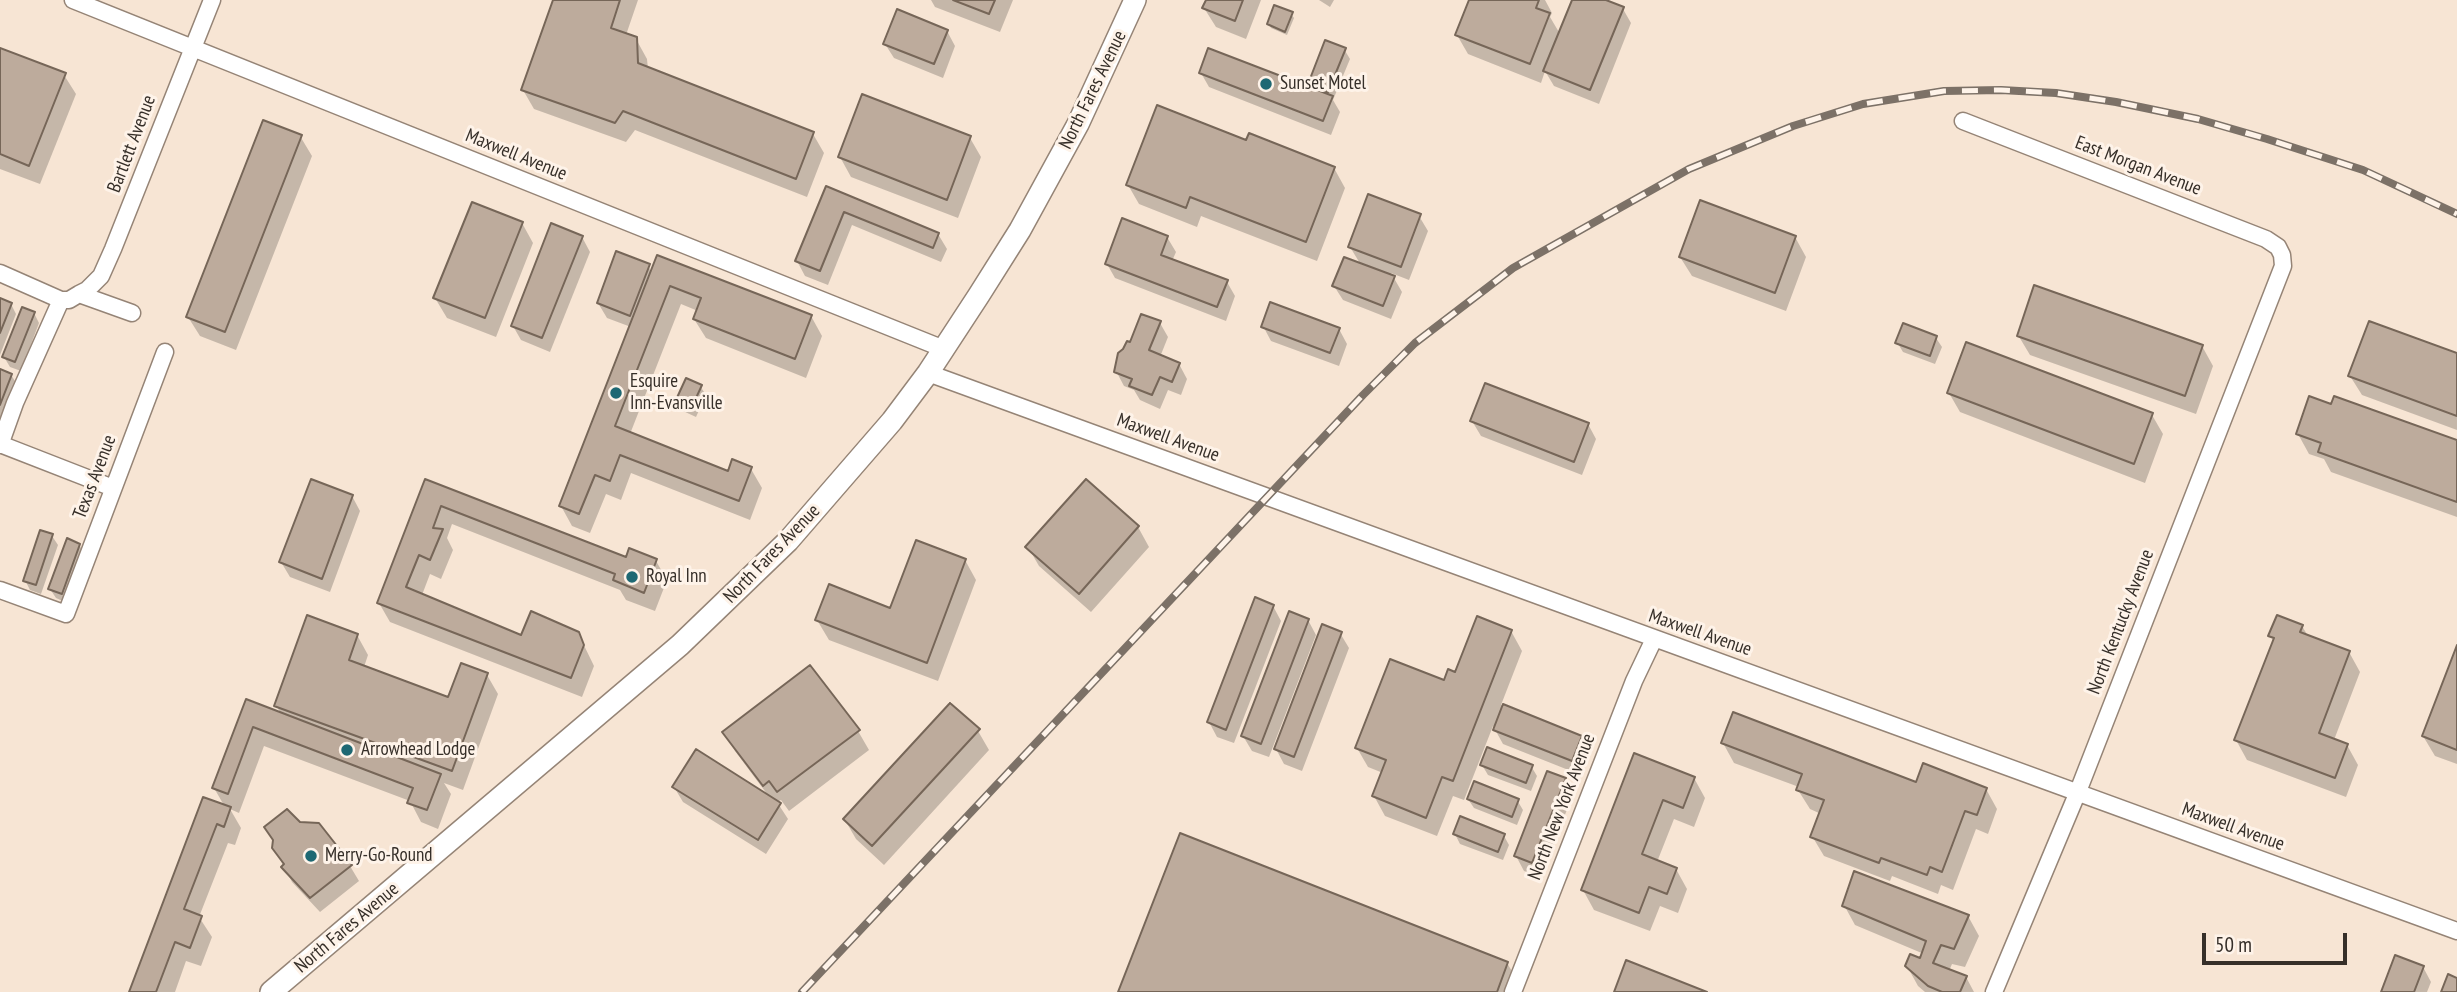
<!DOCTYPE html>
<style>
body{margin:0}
#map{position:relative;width:2457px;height:992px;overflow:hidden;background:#f7e5d4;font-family:"PT Sans Narrow",sans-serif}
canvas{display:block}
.scale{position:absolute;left:2202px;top:933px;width:145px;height:32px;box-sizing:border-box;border:4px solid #362f29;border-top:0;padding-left:9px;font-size:21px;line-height:24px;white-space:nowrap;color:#362f29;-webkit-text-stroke:5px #fef3e9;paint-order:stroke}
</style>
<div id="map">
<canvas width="2457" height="992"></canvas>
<div class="scale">50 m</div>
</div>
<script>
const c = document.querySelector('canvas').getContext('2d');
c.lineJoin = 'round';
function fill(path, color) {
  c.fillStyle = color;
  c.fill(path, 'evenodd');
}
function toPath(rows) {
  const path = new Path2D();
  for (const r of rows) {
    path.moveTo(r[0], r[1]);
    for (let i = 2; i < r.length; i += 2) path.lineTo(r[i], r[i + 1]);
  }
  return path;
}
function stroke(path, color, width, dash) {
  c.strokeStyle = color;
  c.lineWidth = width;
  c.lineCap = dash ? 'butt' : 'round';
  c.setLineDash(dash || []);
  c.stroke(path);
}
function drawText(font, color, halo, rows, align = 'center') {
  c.font = font + ' "PT Sans Narrow",sans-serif';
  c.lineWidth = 6;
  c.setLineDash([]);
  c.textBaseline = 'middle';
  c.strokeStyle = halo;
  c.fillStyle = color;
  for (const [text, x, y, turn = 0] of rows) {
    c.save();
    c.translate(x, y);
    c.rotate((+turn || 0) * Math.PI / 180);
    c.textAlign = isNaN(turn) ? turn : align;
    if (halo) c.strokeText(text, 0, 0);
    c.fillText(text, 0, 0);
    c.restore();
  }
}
fill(toPath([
 [555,0,638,0,626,35,636,39,647,59,648,69,813,134,824,153,807,197,635,130,626,142,534,109,523,90],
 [931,0,1013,0,1000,32,935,7],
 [1207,0,1261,0,1246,39,1216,27,1204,8],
 [1319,0,1334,0,1330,7],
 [1471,0,1545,0,1552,13,1550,17,1560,34,1574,0,1601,0,1623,9,1631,23,1599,104,1554,86,1545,71,1541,83,1468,54,1457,35],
 [1291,14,1294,18,1287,35,1271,28,1269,24],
 [947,31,955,46,943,78,894,58,885,44],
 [1344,49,1350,59,1333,100,1340,112,1331,135,1209,87,1201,73,1314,90,1310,84],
 [0,51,64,75,76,94,40,184,0,169],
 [300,136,312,156,236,350,200,336,188,317],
 [970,138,981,157,958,218,851,177,840,157],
 [1247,143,1334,168,1345,188,1317,261,1201,216,1197,227,1139,204,1128,185],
 [827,188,938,234,947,249,941,262,852,225,828,285,805,276,797,261],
 [1419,216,1428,231,1409,280,1391,273,1402,292,1391,319,1343,300,1334,286,1361,265,1350,247],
 [522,223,533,243,496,337,447,318,435,298],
 [582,237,590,252,550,352,521,340,513,326],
 [1167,237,1176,252,1172,261,1227,282,1235,296,1226,321,1115,278,1107,264],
 [1795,237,1806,257,1786,311,1692,276,1680,257],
 [648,266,652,273,811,316,822,336,806,378,706,338,694,319,698,311,681,304,630,434,729,473,751,469,762,488,750,520,631,473,621,500,606,494,590,533,572,526,561,506,631,327,607,318,598,303],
 [0,300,11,304,16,314,0,355],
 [34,313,39,323,21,371,10,367,4,357],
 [1160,323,1168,337,1160,357,1179,364,1187,379,1181,395,1168,390,1160,409,1140,400,1134,390,1124,386,1116,371,1131,345],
 [1263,326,1339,329,1347,344,1339,366,1271,341],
 [2018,335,2202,346,2213,366,2196,414,2030,355],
 [1936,338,1942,347,1935,364,1903,352,1897,342],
 [2457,355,2457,430,2362,395,2350,376],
 [0,371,11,375,17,384,0,427],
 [700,386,706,395,696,417,683,411,677,402],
 [1949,393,2152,415,2163,434,2145,483,1960,412],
 [1472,421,1588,424,1596,439,1582,475,1481,436],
 [2298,434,2457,442,2457,517,2331,472,2324,459,2309,454],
 [426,481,627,559,656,561,667,580,655,611,626,600,620,590,452,524,447,538,453,550,441,579,430,574,422,595,522,637,578,633,594,666,582,697,390,622,379,603],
 [352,496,360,511,330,592,290,577,281,562],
 [1138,527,1149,547,1091,612,1039,566,1028,547],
 [52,536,58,545,41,594,30,590,25,580],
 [79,545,85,554,67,603,56,598,50,589],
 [965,560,976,580,938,681,829,640,817,620,891,610],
 [1273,606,1281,621,1234,743,1217,737,1209,722],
 [1308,620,1316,635,1269,757,1252,751,1243,736],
 [2302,626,2308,636,2349,652,2360,672,2334,740,2347,745,2358,765,2346,797,2247,760,2236,740,2274,642,2270,635],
 [1511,631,1522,651,1501,705,1581,737,1590,752,1581,775,1503,744,1493,726,1464,800,1453,796,1437,836,1385,816,1374,796,1383,773,1368,767,1357,748],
 [1340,633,1349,648,1302,771,1284,764,1276,749],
 [357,635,368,655,364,667,449,699,487,675,498,694,463,790,444,783,451,794,438,829,421,822,410,801,264,746,239,813,230,809,241,828,235,845,228,843,199,917,212,937,201,966,186,961,175,992,131,992,225,807,214,788,247,701,281,714,276,705],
 [2457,650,2457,764,2435,756,2423,736],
 [858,731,869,750,789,811,781,800,777,802,788,819,766,854,683,802,674,787,770,798,735,751,724,732],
 [978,731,989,750,884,865,856,839,845,820],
 [1723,743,1917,784,1986,789,1997,809,1988,834,1976,829,1953,890,1941,885,1938,894,1892,876,1890,881,1824,856,1812,836,1821,814,1810,809,1798,790,1799,787,1734,763],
 [1635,756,1694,778,1705,798,1694,827,1674,819,1657,862,1676,869,1687,889,1678,913,1660,906,1650,931,1594,910,1583,890],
 [1482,765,1531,766,1537,776,1531,791,1488,775],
 [1564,780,1573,794,1541,877,1524,871,1516,856],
 [1468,799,1517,800,1523,810,1517,825,1474,808],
 [1455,834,1504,836,1509,845,1503,860,1460,844],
 [275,841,350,866,359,881,320,912,292,882,274,848],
 [1844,905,1968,916,1979,936,1965,967,1952,964,1949,971,1966,977,1974,992,1925,992,1918,986,1907,966,1921,960,1924,954,1855,925],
 [1507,963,1519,983,1515,992,1120,992],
 [2423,967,2431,982,2427,992,2383,992]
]), '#0003');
const building = toPath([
 [553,0,620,0,611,28,637,37,638,63,814,132,796,179,623,111,615,123,521,90,553,0],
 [953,0,995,0,989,14,953,0],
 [1206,0,1243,0,1235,21,1202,8,1206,0],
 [1469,0,1539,0,1536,8,1550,13,1530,64,1455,35,1469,0],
 [1572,0,1606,0,1624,7,1590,90,1543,71,1572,0],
 [1274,5,1293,12,1285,32,1267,24,1274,5],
 [897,9,948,30,934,64,883,44,897,9],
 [1325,40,1346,48,1328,92,1308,84,1325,40],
 [0,48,66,73,29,166,0,154,0,48],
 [1208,48,1333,96,1323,121,1199,73,1208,48],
 [862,94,971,136,947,200,838,157,862,94],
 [1157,105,1246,140,1249,133,1335,167,1306,242,1190,197,1186,208,1126,185,1157,105],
 [263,120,302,135,225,332,186,317,263,120],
 [826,186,939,233,933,248,844,212,820,271,795,261,826,186],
 [1368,194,1421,214,1401,267,1348,247,1368,194],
 [1700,200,1796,236,1775,293,1679,257,1700,200],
 [472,202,523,222,485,318,433,298,472,202],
 [1122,218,1168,236,1161,255,1228,280,1217,307,1105,264,1122,218],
 [551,223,583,236,542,338,511,326,551,223],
 [616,251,650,264,630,316,597,303,616,251],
 [657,255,812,315,795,359,693,319,701,298,670,286,615,426,728,471,732,459,752,467,739,501,620,455,610,481,595,475,579,514,559,506,657,255],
 [1344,257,1395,276,1383,306,1332,286,1344,257],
 [2034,285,2203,345,2185,396,2017,336,2034,285],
 [0,298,12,303,0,333,0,298],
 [1270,302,1340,328,1330,353,1261,327,1270,302],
 [22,307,35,312,15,362,2,357,22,307],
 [1141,314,1161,321,1149,350,1180,363,1172,382,1160,377,1152,395,1129,386,1132,379,1114,372,1118,353,1123,349,1127,341,1130,342,1141,314],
 [2369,321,2457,353,2457,416,2348,376,2369,321],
 [1903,323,1937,336,1930,356,1895,343,1903,323],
 [1966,342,2153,413,2134,464,1947,393,1966,342],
 [0,369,12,374,0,405,0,369],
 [686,378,702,385,691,409,675,402,686,378],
 [1485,383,1589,423,1574,462,1470,421,1485,383],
 [2309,396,2331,404,2334,396,2457,440,2457,502,2318,452,2321,443,2296,434,2309,396],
 [311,479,353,495,322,579,279,562,311,479],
 [425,479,626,557,629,548,657,559,644,593,613,580,615,574,441,506,433,528,443,529,430,560,419,555,406,587,521,635,531,611,579,632,584,645,571,678,377,603,425,479],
 [1086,479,1139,526,1079,594,1025,547,1086,479],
 [40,530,53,534,36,585,23,581,40,530],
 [67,538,80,544,62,594,48,589,67,538],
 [916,540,966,559,927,663,815,620,829,584,890,608,916,540],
 [1255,597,1274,605,1226,730,1207,722,1255,597],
 [1289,611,1309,619,1261,744,1241,736,1289,611],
 [307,615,358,634,349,660,448,697,461,663,488,673,452,771,274,706,307,615],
 [2277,615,2303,625,2300,632,2350,651,2319,733,2348,744,2335,778,2234,740,2274,638,2268,636,2277,615],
 [1477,616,1512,630,1453,781,1442,777,1426,818,1372,796,1386,760,1355,748,1390,659,1444,680,1448,669,1455,672,1477,616],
 [1322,624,1342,632,1294,757,1274,749,1322,624],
 [2457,645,2457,750,2422,736,2457,645],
 [810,665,860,730,777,792,769,781,763,786,722,732,810,665],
 [246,699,441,774,427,810,407,803,413,788,253,727,228,794,212,788,246,699],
 [950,703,980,729,872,846,843,819,950,703],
 [1503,704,1582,736,1572,761,1493,730,1503,704],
 [1733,712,1916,782,1923,763,1987,788,1977,815,1965,811,1942,872,1930,867,1927,875,1881,858,1879,863,1810,837,1824,800,1796,790,1802,774,1721,743,1733,712],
 [1487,747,1533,765,1526,783,1480,765,1487,747],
 [696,749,781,803,758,840,672,787,696,749],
 [1634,753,1695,777,1683,808,1663,800,1642,854,1677,868,1667,894,1649,887,1639,913,1581,890,1634,753],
 [1547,771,1566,778,1532,863,1514,856,1547,771],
 [1474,781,1519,799,1512,817,1467,799,1474,781],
 [203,797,231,807,224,827,217,824,184,909,202,916,190,948,175,942,156,992,129,992,203,797],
 [287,809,300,822,319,823,352,865,310,898,281,867,284,864,272,848,273,840,264,827,287,809],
 [1460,816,1505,834,1498,852,1453,834,1460,816],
 [1180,833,1508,962,1497,992,1118,992,1180,833],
 [1854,871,1969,915,1954,949,1941,945,1933,963,1967,976,1960,992,1942,992,1928,986,1905,966,1910,954,1920,958,1926,941,1842,906,1854,871],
 [2395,955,2424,966,2414,992,2381,992,2395,955],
 [1626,960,1707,992,1614,992,1626,960],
 [2448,974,2457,978,2457,992,2441,992,2448,974]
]);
fill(building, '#bdab9c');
stroke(building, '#766658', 2);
const street = toPath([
 [73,0,944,349],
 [1963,121,2266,239,2278,247,2282,255,2283,266,2077,794,1994,992],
 [0,273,61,300,69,300,79,294,132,313],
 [79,294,87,290,101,276,113,249,212,0],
 [928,373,2457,931],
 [0,444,113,488],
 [0,445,15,403,61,300],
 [0,590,66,614,165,352],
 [1513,992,1634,681,1654,639]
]);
const secondary = toPath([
 [271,992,680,645,788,541,892,421,928,373,979,295,1020,230,1078,124,1135,0]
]);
stroke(street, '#958476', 19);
stroke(secondary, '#958476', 24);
stroke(street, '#fff', 16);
stroke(secondary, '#fff', 21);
const rail = toPath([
 [802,992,1363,395,1415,343,1513,268,1689,169,1793,126,1863,104,1944,91,2001,90,2056,93,2116,102,2198,119,2267,139,2363,170,2457,214]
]);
stroke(rail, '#7c7167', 8);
stroke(rail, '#fef3e9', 5, [16]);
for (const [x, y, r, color] of [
 [1266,84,7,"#1e6873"],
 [616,393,7,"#1e6873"],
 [632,577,7,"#1e6873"],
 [347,750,7,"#1e6873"],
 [311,856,7,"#1e6873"]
]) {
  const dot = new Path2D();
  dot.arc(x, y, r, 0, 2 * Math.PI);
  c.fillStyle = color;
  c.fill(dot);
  stroke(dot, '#fef3e9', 2.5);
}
drawText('19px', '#362f29', '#fef3e9', [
 ["Sunset Motel",1280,84],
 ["Esquire",630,382],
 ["Inn-Evansville",630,404],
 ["Royal Inn",646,577],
 ["Arrowhead Lodge",361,750],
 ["Merry-Go-Round",325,856]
], 'left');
drawText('19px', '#362f29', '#fef3e9', [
 ["North Fares Avenue",1093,90,-64],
 ["Bartlett Avenue",132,144,-69],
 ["Maxwell Avenue",516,155,22],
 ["East Morgan Avenue",2138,166,21],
 ["Maxwell Avenue",1168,438,20],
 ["Texas Avenue",95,477,-69],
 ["North Fares Avenue",772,554,-46],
 ["North Kentucky Avenue",2121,622,-69],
 ["Maxwell Avenue",1700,633,19],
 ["North New York Avenue",1562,807,-69],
 ["Maxwell Avenue",2233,827,20],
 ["North Fares Avenue",347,928,-40]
]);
</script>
